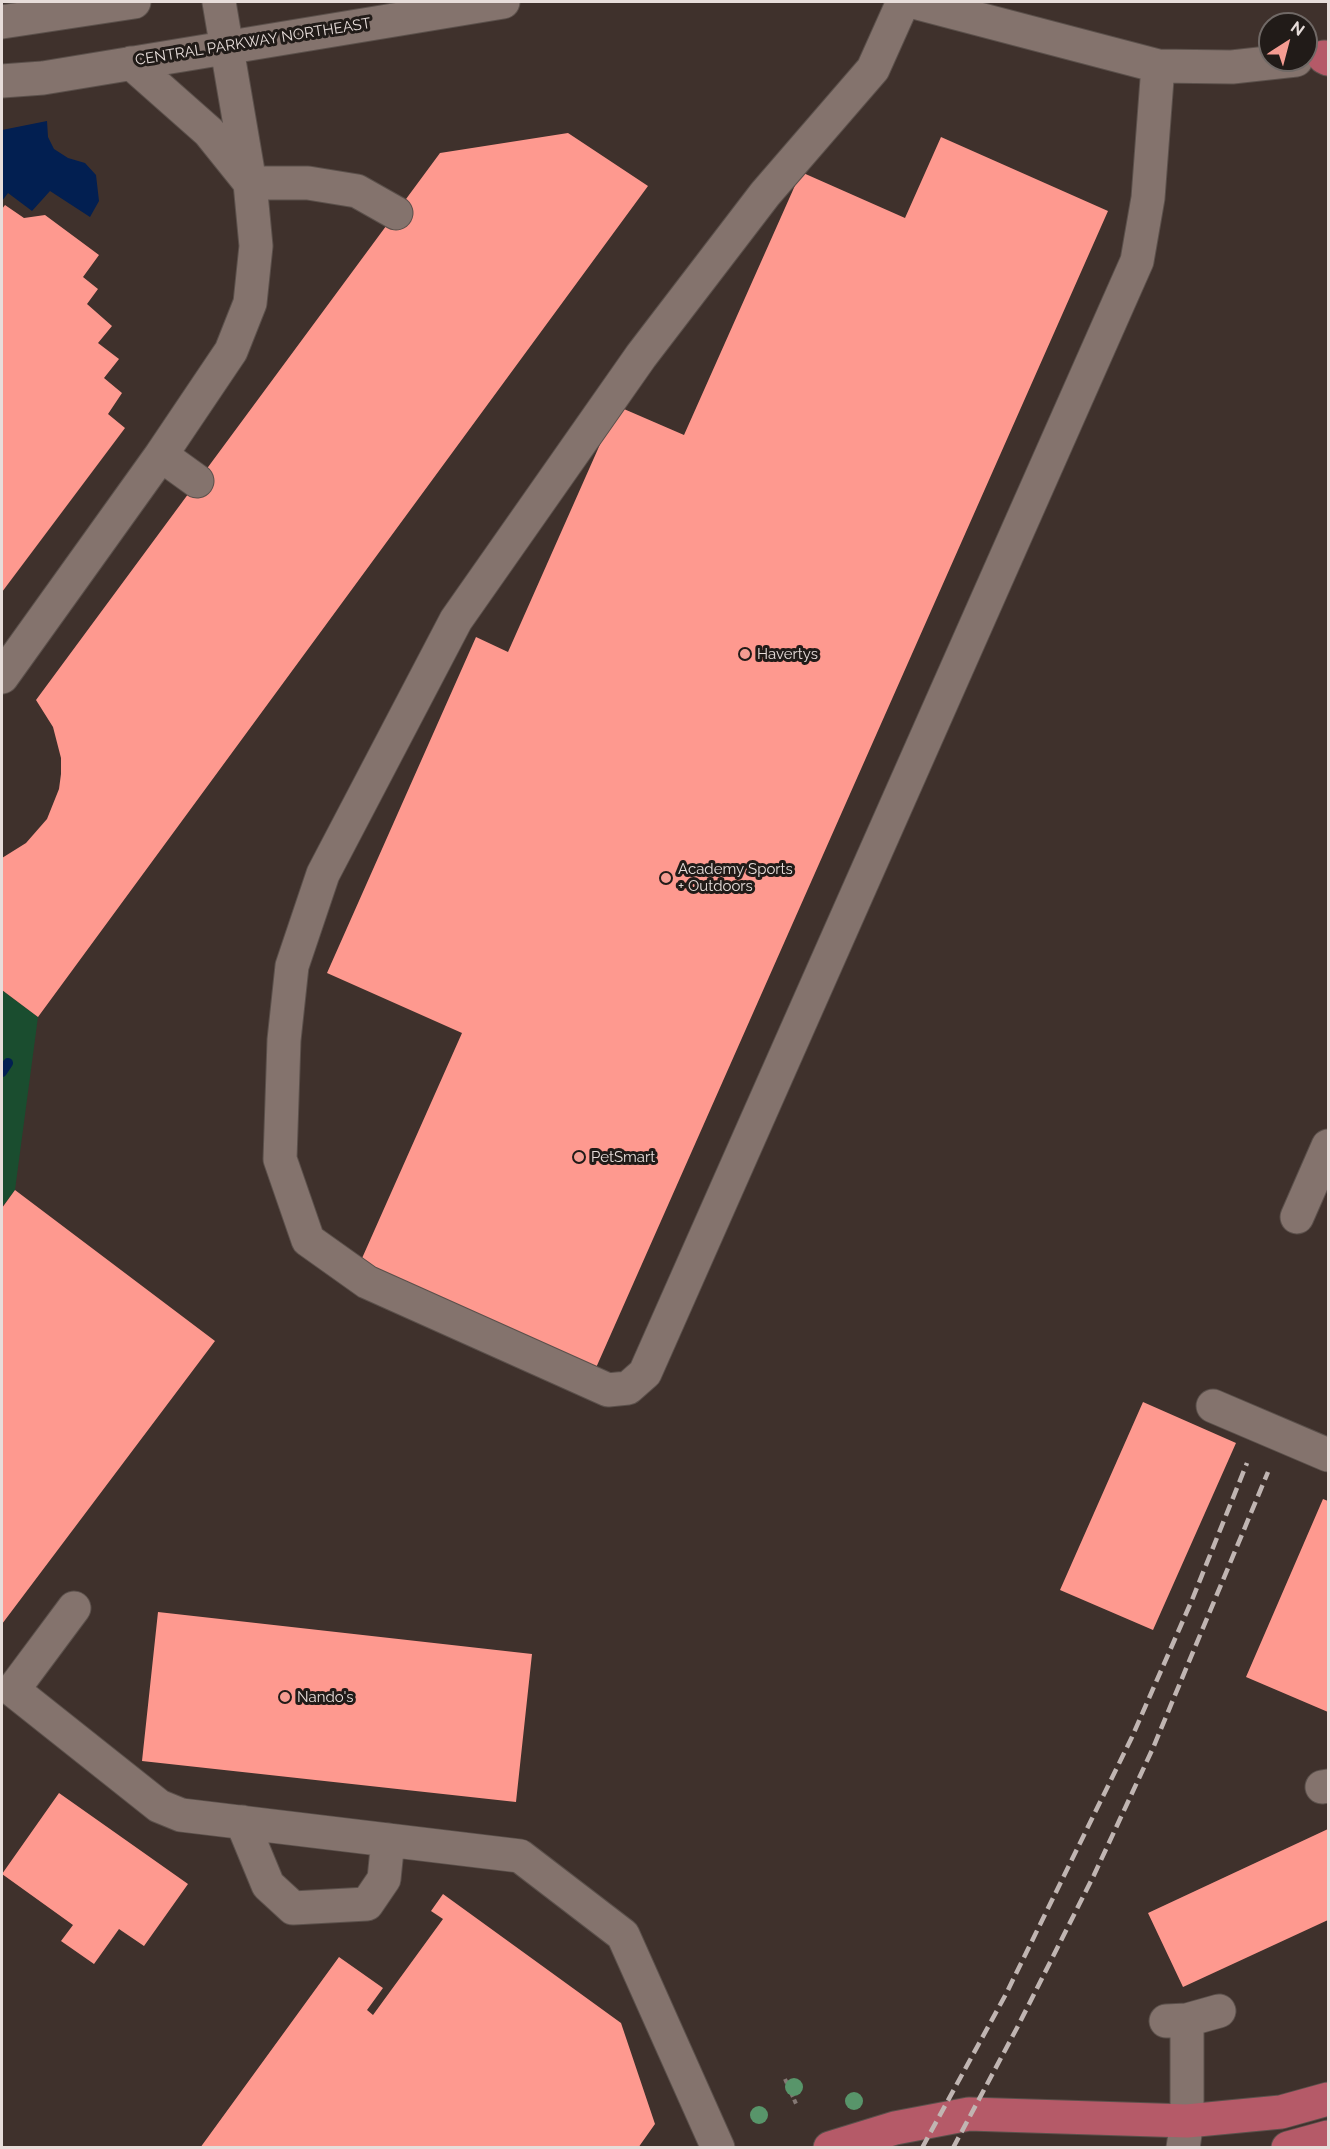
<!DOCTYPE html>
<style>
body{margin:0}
#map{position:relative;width:1330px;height:2149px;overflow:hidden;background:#3f312c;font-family:Raleway,sans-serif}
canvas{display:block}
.frame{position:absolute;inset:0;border:3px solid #e7ddda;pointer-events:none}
.north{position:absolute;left:1258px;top:12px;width:60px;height:60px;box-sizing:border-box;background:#211b18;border:2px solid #706966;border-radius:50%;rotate:36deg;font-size:16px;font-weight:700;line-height:24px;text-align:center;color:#e7ddda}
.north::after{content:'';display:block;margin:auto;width:21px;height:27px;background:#f59c92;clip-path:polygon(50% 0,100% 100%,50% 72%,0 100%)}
</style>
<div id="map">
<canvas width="1330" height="2149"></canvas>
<div class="frame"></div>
<div class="north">N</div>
</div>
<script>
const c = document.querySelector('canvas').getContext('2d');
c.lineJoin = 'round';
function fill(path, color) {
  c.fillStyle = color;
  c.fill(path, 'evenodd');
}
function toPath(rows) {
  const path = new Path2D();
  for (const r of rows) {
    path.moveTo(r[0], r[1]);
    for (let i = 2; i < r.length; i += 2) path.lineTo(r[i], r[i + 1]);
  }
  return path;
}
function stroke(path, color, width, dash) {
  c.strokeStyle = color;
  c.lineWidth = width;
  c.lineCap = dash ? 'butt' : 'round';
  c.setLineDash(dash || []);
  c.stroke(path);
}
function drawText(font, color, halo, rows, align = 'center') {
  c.font = font + ' Raleway,sans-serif';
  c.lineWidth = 6;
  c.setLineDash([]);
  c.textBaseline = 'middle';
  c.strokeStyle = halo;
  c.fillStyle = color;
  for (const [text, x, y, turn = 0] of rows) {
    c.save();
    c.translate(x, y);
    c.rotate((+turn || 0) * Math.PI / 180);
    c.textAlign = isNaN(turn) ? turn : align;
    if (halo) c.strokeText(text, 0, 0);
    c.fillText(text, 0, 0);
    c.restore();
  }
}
fill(toPath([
 [2,990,38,1017,15,1190,2,1207]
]), '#1a4d2f');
fill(toPath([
 [47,121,48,137,54,149,68,158,85,163,96,175,99,201,90,217,50,191,32,211,8,193,2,201,2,130]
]), '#021f51');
stroke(toPath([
 [2,1072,8,1063]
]), '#021f51', 10);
fill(toPath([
 [568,133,648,186,38,1017,2,990,2,858,26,843,47,819,59,789,61,774,61,758,53,727,36,700,440,153],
 [941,137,1108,211,595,1370,359,1265,462,1033,327,973,476,637,508,652,617,406,684,435,801,172,905,218],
 [5,205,24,218,45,215,99,255,83,277,98,289,87,304,112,326,98,343,119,359,104,378,122,393,108,414,125,428,2,592,2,209],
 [15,1190,215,1341,2,1624,2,1208],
 [1143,1402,1236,1443,1153,1630,1060,1590],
 [1323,1499,1328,1501,1328,1712,1246,1677],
 [158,1612,532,1654,516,1802,142,1761],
 [59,1793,188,1884,144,1946,119,1929,94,1964,61,1941,73,1925,2,1874],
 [1328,1829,1328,1920,1183,1987,1148,1913],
 [443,1894,621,2023,655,2124,638,2148,200,2148,339,1957,383,1988,367,2010,373,2015,443,1919,431,1911]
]), '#fe998f');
const minor = toPath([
 [903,2,873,69,765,194,641,356,456,620,323,874,292,966,284,1040,280,1159,308,1240,367,1282,608,1390,628,1388,645,1373,1137,261,1148,198,1158,66],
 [914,2,1158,66,1232,67,1296,60],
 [2,22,134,2],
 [131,63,209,132,250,183,308,183,357,191,396,213],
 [2,81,43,78,503,2],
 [161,455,197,481],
 [2,677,161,455,231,351,250,303,256,246,250,183,219,2],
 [1297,1217,1328,1146],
 [1213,1406,1328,1455],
 [74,1608,13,1690,159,1806,181,1815,520,1856,623,1935,718,2148],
 [1322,1787,1328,1786],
 [242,1822,268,1885,293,1908,367,1904,384,1879,388,1840],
 [1166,2021,1187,2020,1219,2011],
 [1183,2148,1187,2121,1187,2020]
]);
const major = toPath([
 [1324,57,1328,59],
 [830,2148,895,2128,969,2114,1187,2121,1281,2112,1328,2099],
 [1288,2148,1328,2137]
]);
stroke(minor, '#5b504b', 35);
stroke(major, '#5b504b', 35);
stroke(toPath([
 [785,2079,797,2106]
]), '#847874', 4, [4.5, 3]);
stroke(minor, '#84736d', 33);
stroke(major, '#b55a68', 33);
stroke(toPath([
 [922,2148,1006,1994,1132,1737,1192,1600,1247,1463],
 [953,2148,1018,2026,1094,1875,1153,1748,1268,1472]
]), '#c0b5b2', 4.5, [12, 6]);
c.fillStyle = '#58956a';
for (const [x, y] of [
 [794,2087],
 [854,2101],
 [759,2115]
]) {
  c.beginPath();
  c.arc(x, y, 9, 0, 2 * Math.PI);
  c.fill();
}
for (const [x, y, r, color] of [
 [745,654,6,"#f59c92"],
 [666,878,6,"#f59c92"],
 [579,1157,6,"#f59c92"],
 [285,1697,6,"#f59c92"]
]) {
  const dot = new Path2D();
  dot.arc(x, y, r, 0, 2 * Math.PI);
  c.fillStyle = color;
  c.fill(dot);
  stroke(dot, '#211b18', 2);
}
drawText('15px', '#e7ddda', '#211b18', [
 ["CENTRAL PARKWAY NORTHEAST",253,42,-9]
]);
drawText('15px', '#e7ddda', '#211b18', [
 ["Havertys",757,654],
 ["Academy Sports",678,869],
 ["+ Outdoors",678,886],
 ["PetSmart",591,1157],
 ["Nando's",297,1697]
], 'left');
</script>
